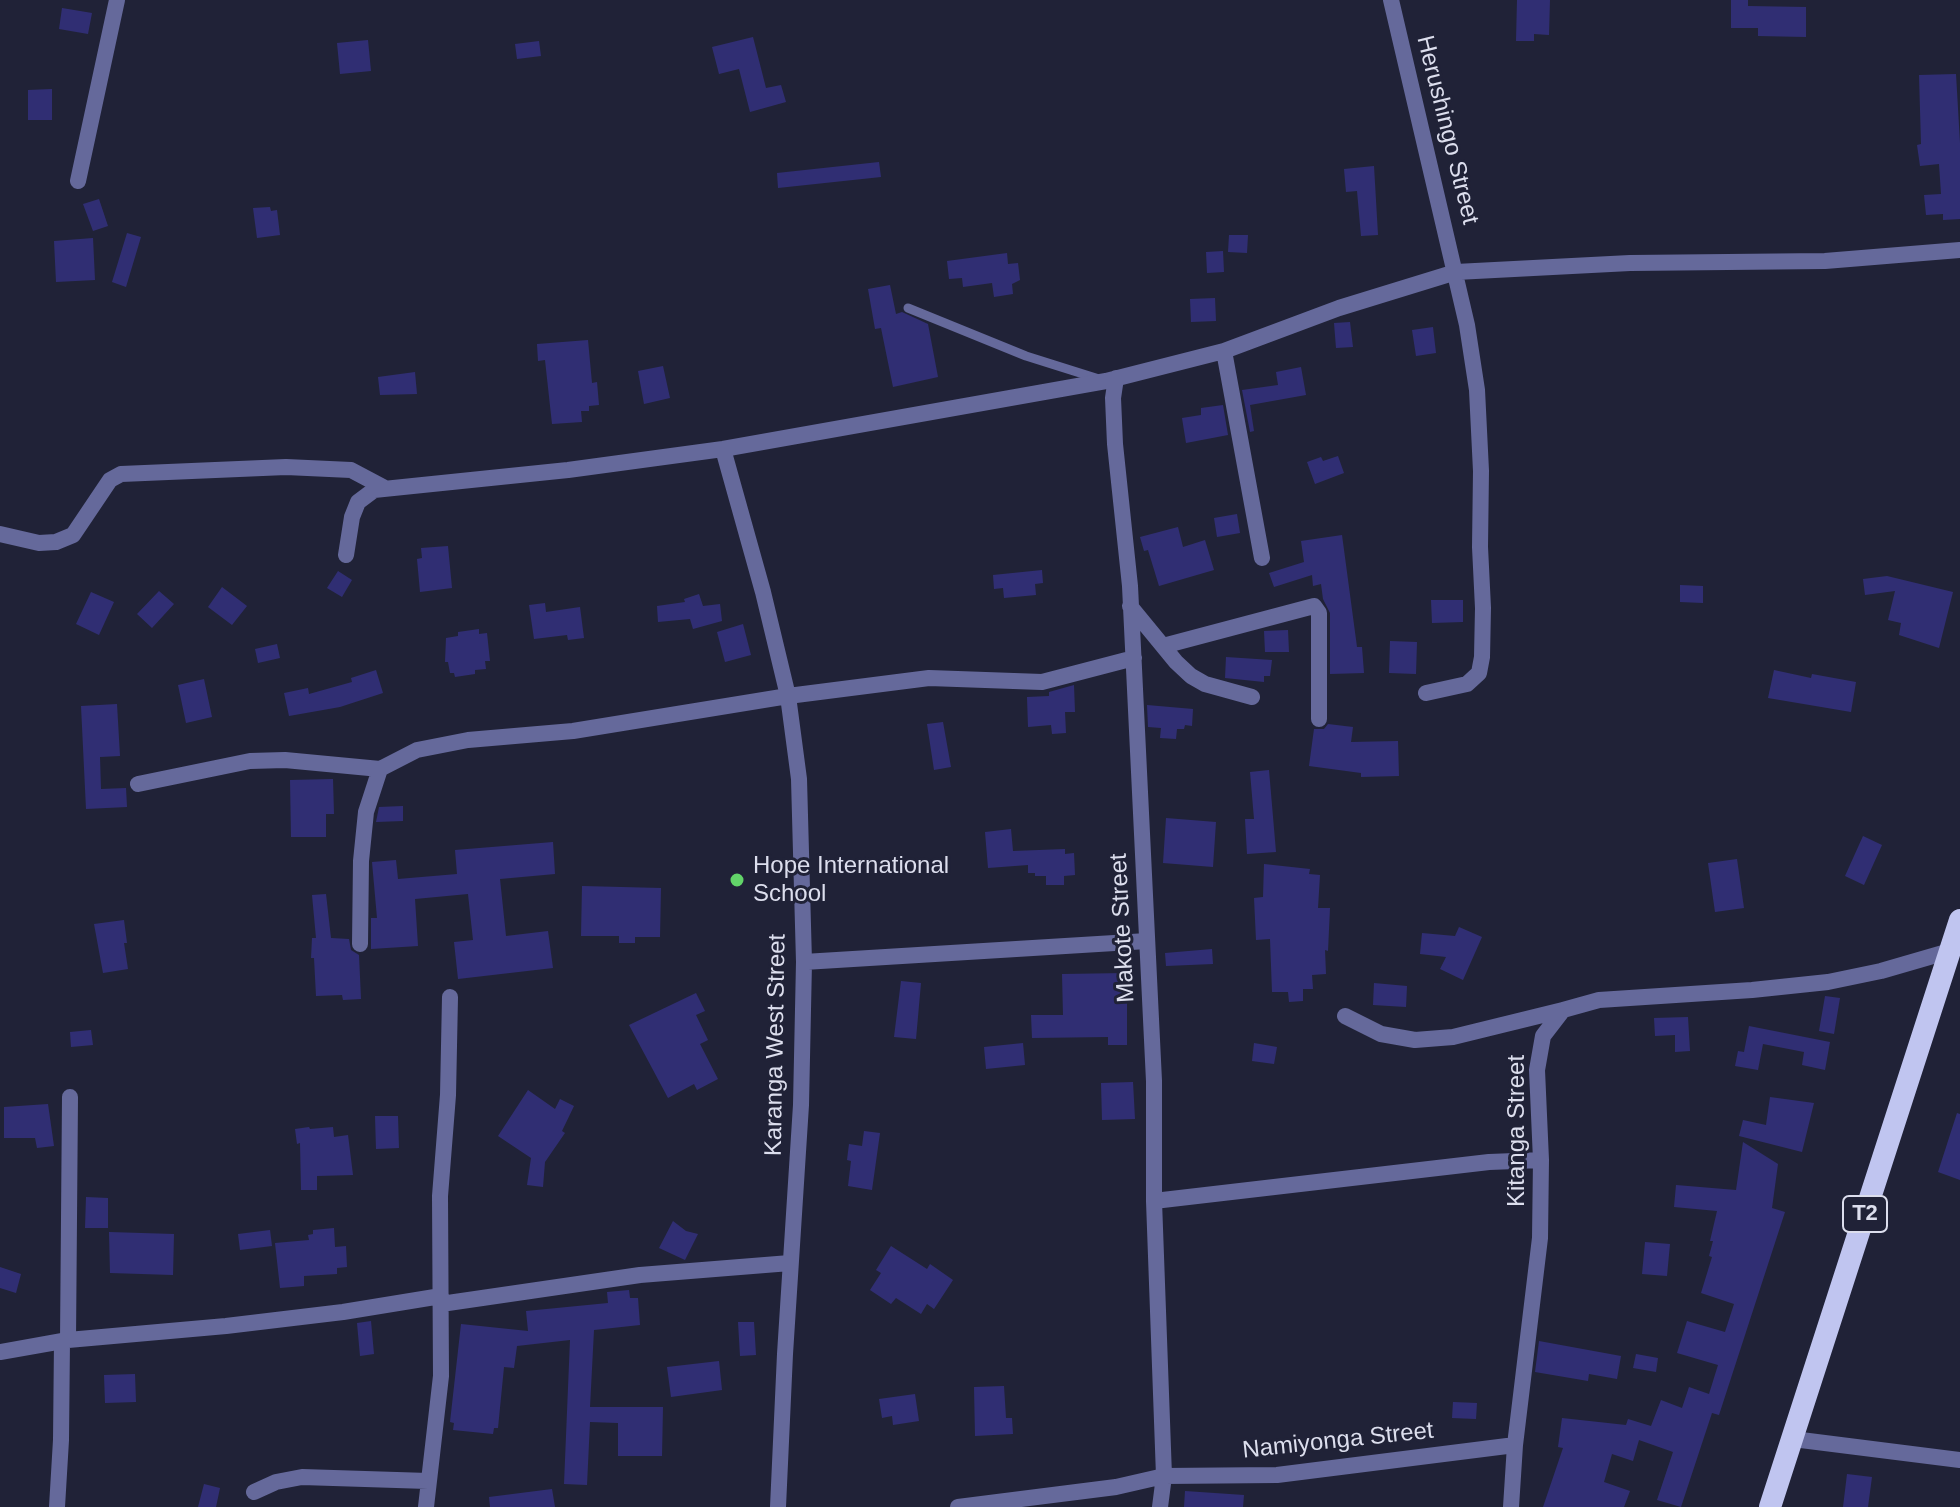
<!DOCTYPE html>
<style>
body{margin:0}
canvas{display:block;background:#202237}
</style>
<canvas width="1960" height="1507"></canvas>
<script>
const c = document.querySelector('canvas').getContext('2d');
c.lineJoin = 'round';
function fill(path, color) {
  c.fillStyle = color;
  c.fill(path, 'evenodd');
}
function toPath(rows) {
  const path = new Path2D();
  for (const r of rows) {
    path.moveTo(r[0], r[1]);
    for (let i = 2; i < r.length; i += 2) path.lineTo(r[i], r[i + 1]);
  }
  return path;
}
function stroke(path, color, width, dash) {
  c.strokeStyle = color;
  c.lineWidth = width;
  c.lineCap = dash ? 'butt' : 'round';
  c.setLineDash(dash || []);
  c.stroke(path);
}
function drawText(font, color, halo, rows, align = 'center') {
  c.font = font + ' Arial,sans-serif';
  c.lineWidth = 6;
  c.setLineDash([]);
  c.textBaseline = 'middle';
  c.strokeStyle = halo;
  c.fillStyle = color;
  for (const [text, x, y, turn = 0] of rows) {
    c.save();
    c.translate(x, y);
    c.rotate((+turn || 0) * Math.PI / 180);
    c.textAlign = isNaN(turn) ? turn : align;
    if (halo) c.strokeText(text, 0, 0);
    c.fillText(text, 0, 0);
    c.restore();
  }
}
fill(toPath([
 [1517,0,1550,0,1549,35,1534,34,1534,41,1516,41],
 [1731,0,1748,0,1748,6,1806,7,1806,37,1758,36,1758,28,1731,28],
 [62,8,92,13,88,34,59,29],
 [753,37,766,88,781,85,786,102,750,112,739,69,719,74,712,47],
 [368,40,371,71,340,74,337,43],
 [539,41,541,56,517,59,515,44],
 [1956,74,1960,143,1960,219,1943,220,1943,214,1926,215,1924,195,1941,194,1939,164,1920,166,1917,145,1921,144,1919,75],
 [52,89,52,120,28,120,28,90],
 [879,162,881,177,778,188,777,173],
 [1374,166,1378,235,1361,236,1357,191,1346,192,1344,169],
 [99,199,108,226,93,231,83,204],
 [270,207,271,211,277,210,280,235,257,238,253,208],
 [127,233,141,237,126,287,112,282],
 [1229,235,1248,235,1247,253,1228,252],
 [93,238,95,280,56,282,54,241],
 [1223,251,1224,272,1207,273,1206,252],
 [1007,253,1008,264,1018,263,1020,280,1012,284,1013,294,994,297,992,283,963,287,962,278,949,279,947,261],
 [890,285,896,314,902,312,928,324,938,377,893,387,881,328,875,329,868,289],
 [1215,298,1216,321,1191,322,1190,299],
 [1350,322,1353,347,1336,348,1334,323],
 [1433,327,1436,353,1416,356,1412,330],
 [588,340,592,383,597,382,599,405,589,406,589,411,581,411,582,422,552,424,545,360,538,361,537,344],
 [663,366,670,398,644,404,638,371],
 [1301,367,1306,395,1250,405,1254,431,1250,432,1242,390,1278,385,1276,372],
 [415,372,417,394,380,395,378,377],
 [1223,405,1228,435,1186,443,1182,418,1201,415,1201,408],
 [1338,456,1344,473,1315,484,1307,462,1321,457,1323,461],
 [1237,514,1240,533,1217,537,1214,518],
 [1178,527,1183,547,1205,540,1214,570,1159,586,1148,550,1144,551,1140,537],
 [1342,535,1357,647,1362,647,1364,673,1330,674,1330,613,1323,599,1321,584,1313,586,1312,575,1274,587,1269,573,1304,562,1301,541],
 [448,546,452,588,420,592,417,559,422,558,421,548],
 [1042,570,1043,583,1035,584,1036,595,1004,598,1003,588,994,589,993,575],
 [338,571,352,580,342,597,327,588],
 [1887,576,1953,592,1939,648,1899,635,1901,623,1888,620,1895,591,1865,595,1863,579],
 [1680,585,1703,586,1703,603,1680,602],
 [222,587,247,606,232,625,208,607],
 [159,591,174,604,152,628,137,614],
 [91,592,114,602,99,635,76,624],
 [699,594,703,606,720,604,722,621,693,629,690,619,658,622,657,606,685,602,684,599],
 [1431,600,1463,600,1463,622,1432,623],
 [545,603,546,612,580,607,584,638,568,640,567,635,534,639,529,605],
 [743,624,751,655,725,662,717,632],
 [479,629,479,634,487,633,490,661,485,661,486,669,475,670,475,674,455,677,454,673,450,673,448,662,445,662,446,638,458,636,458,632],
 [1288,630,1289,652,1265,652,1264,631],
 [1390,641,1417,642,1416,674,1389,673],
 [277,644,280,658,258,663,255,649],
 [1226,657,1272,660,1270,676,1264,676,1264,682,1225,678],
 [376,670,383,693,340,707,289,716,284,693,308,688,309,694,352,682,351,678],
 [1774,670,1811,678,1812,674,1856,682,1851,712,1768,698],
 [204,679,212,717,186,723,178,685],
 [1074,685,1075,712,1065,712,1066,733,1052,734,1051,725,1028,727,1027,697,1049,696,1049,692],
 [117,704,120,756,100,757,101,789,126,788,127,807,86,809,81,706],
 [1147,705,1193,709,1192,726,1185,725,1184,729,1177,729,1176,739,1160,738,1161,728,1148,727],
 [943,722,951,767,934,770,927,724],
 [1328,724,1353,727,1351,742,1398,741,1399,776,1361,777,1361,773,1309,766,1314,729,1324,729],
 [1269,770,1276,852,1247,854,1245,819,1254,819,1250,772],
 [333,779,334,814,326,814,326,837,291,837,290,780],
 [403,806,403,821,376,822,379,807],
 [1166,818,1216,822,1213,867,1163,863],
 [1011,829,1013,851,1065,849,1065,854,1074,853,1075,875,1064,876,1064,885,1046,885,1046,876,1035,876,1035,873,1028,873,1028,865,988,868,985,832],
 [1863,836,1882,845,1864,885,1845,876],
 [553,842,555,874,500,879,506,936,548,931,553,968,458,979,454,942,473,940,468,894,415,899,418,946,371,949,371,918,377,918,372,862,396,860,398,879,457,874,455,850],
 [1737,859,1744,908,1715,912,1708,863],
 [1264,864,1310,869,1309,874,1320,875,1318,908,1330,908,1328,951,1325,950,1326,974,1312,975,1313,989,1303,989,1303,1001,1289,1002,1288,992,1272,992,1270,939,1256,940,1254,898,1263,897],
 [582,886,661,888,660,937,635,937,635,943,619,943,619,936,581,936],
 [326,894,331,938,349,939,351,950,359,955,361,999,343,1000,342,995,316,996,314,958,311,958,312,938,316,938,312,895],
 [124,920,127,943,124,943,128,969,103,973,94,924],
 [1459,927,1482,937,1463,980,1440,969,1446,957,1420,954,1422,933,1455,936],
 [1212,949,1213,964,1166,966,1165,953],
 [1127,973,1127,1045,1108,1045,1108,1037,1032,1038,1031,1015,1063,1015,1062,974],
 [901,981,921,983,916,1039,894,1037],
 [1374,983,1407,986,1406,1007,1373,1005],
 [696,993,705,1011,696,1015,708,1040,700,1044,718,1079,697,1090,694,1084,668,1098,629,1025],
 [1825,996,1840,998,1834,1034,1819,1031],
 [1688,1017,1690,1051,1675,1052,1675,1035,1655,1036,1654,1018],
 [1749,1026,1830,1042,1825,1070,1802,1065,1804,1052,1763,1044,1758,1070,1735,1066,1738,1051,1744,1052],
 [91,1030,93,1045,71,1047,70,1032],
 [1023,1043,1025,1065,986,1069,984,1047],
 [1254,1043,1277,1047,1274,1064,1252,1061],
 [1133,1082,1135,1119,1102,1120,1101,1083],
 [528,1090,555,1109,560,1099,574,1106,562,1131,565,1133,545,1162,543,1187,527,1185,531,1158,498,1136],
 [1770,1097,1814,1103,1802,1152,1739,1136,1743,1120,1766,1125],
 [48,1104,54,1146,37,1148,35,1138,4,1138,4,1107],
 [1957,1113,1960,1114,1960,1180,1938,1172],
 [375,1116,398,1116,399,1148,376,1149],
 [309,1127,310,1129,333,1127,334,1137,348,1135,353,1175,317,1176,317,1190,301,1190,300,1143,297,1144,295,1129],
 [864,1131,880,1133,872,1190,848,1186,851,1161,847,1160,849,1144,862,1146],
 [1743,1142,1778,1164,1772,1208,1785,1212,1719,1415,1712,1413,1681,1507,1657,1500,1673,1452,1639,1440,1633,1461,1612,1454,1604,1482,1630,1491,1624,1507,1543,1507,1563,1448,1558,1447,1562,1418,1626,1425,1628,1419,1651,1426,1661,1400,1682,1408,1689,1387,1709,1394,1718,1365,1677,1353,1687,1321,1725,1332,1734,1304,1701,1293,1712,1257,1709,1256,1713,1241,1710,1241,1717,1211,1674,1207,1676,1185,1736,1190],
 [86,1197,108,1198,108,1228,85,1228],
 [673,1221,686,1231,698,1234,685,1260,659,1248],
 [334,1228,335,1247,346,1246,347,1267,337,1268,337,1274,304,1276,304,1286,280,1288,275,1243,309,1240,308,1235,313,1234,313,1230],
 [270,1230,272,1246,240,1250,238,1234],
 [109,1232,174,1234,173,1275,110,1273],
 [1645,1242,1670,1244,1667,1276,1642,1274],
 [891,1246,927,1269,930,1264,953,1280,934,1309,927,1304,921,1314,896,1298,891,1304,870,1290,881,1273,876,1270],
 [0,1267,21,1274,16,1293,0,1288],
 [629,1290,630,1298,638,1298,640,1325,594,1330,590,1407,663,1407,662,1456,618,1456,618,1423,590,1422,587,1485,564,1484,570,1340,517,1346,514,1368,504,1367,498,1428,494,1428,493,1434,453,1430,454,1423,450,1422,461,1324,528,1331,526,1311,608,1303,607,1292],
 [371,1321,374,1354,360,1356,357,1323],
 [738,1322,754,1322,756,1355,740,1356],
 [1539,1341,1621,1356,1617,1379,1589,1374,1588,1381,1535,1372],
 [1636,1354,1658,1358,1656,1372,1633,1368],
 [719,1361,722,1390,671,1397,667,1367],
 [135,1374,136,1402,105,1403,104,1375],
 [1004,1386,1006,1418,1012,1418,1013,1434,975,1436,974,1387],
 [915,1394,919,1421,893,1425,892,1416,882,1418,879,1399],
 [1453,1402,1477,1403,1476,1419,1452,1418],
 [1847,1474,1872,1477,1868,1507,1843,1507],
 [204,1484,220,1488,216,1507,198,1507],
 [552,1489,555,1507,490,1507,489,1497],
 [1185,1491,1244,1495,1243,1507,1184,1507]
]), '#302e73');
stroke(toPath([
 [908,308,1026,356,1099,379]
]), '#65699b', 9);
stroke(toPath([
 [1391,0,1467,325,1477,390,1481,471,1480,547,1483,608,1482,657,1479,673,1467,684,1426,693],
 [78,181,117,0],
 [1224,351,1262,558],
 [723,449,763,592,788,696,799,779,804,962,801,1105,785,1354,778,1507],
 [0,534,39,543,56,542,73,535,110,480,121,474,286,467,351,470,385,488],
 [346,555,352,517,358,502,374,490,568,470,723,449,1106,381,1224,351,1339,308,1456,272,1630,263,1825,261,1960,250],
 [1130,606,1176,662,1191,676,1205,684,1252,697],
 [1163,646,1314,606,1319,613,1319,719],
 [138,784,250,761,285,760,380,769],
 [360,944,361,861,366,812,380,769,417,750,468,740,573,731,788,696,929,678,1042,682,1134,658],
 [804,962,1147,941],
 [1345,1016,1381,1034,1415,1040,1453,1037,1563,1010],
 [1154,1201,1489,1162,1541,1160],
 [441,1304,640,1275,790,1263],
 [68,1340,70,1097],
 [0,1352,68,1340,226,1326,343,1312,441,1296],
 [1793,1439,1960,1460],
 [254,1492,276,1482,302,1477,428,1481],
 [57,1507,61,1440,62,1341],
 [426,1507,441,1376,440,1196,448,1095,450,997],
 [958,1507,1116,1487,1164,1476,1154,1201,1154,1081,1130,586,1115,444,1113,398,1116,378],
 [1160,1507,1164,1476,1277,1475,1515,1445],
 [1511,1507,1515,1445,1540,1238,1541,1160,1537,1070,1543,1036,1563,1010,1599,1000,1752,990,1828,982,1881,971,1950,951]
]), '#65699b', 16);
stroke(toPath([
 [1770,1507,1960,920]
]), '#c0c5f0', 22);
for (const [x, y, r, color] of [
 [737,880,8,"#62d469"]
]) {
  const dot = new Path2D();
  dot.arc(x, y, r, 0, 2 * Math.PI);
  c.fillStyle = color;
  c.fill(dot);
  stroke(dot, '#202237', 3);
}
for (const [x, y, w] of [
 [1865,1214,44]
]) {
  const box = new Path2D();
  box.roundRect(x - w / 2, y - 18, w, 36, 6);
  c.fillStyle = '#202237';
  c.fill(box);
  stroke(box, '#dcdeed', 2);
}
drawText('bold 22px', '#dcdeed', null, [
 ["T2",1865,1214]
]);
drawText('24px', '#dcdeed', '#202237', [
 ["Herushingo Street",1447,130,76],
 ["Makote Street",1123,928,-93],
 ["Karanga West Street",776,1045,-89],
 ["Kitanga Street",1517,1131,-90],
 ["Namiyonga Street",1338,1441,-6]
]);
drawText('24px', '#dcdeed', '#202237', [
 ["Hope International",753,866],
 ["School",753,894]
], 'left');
</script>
